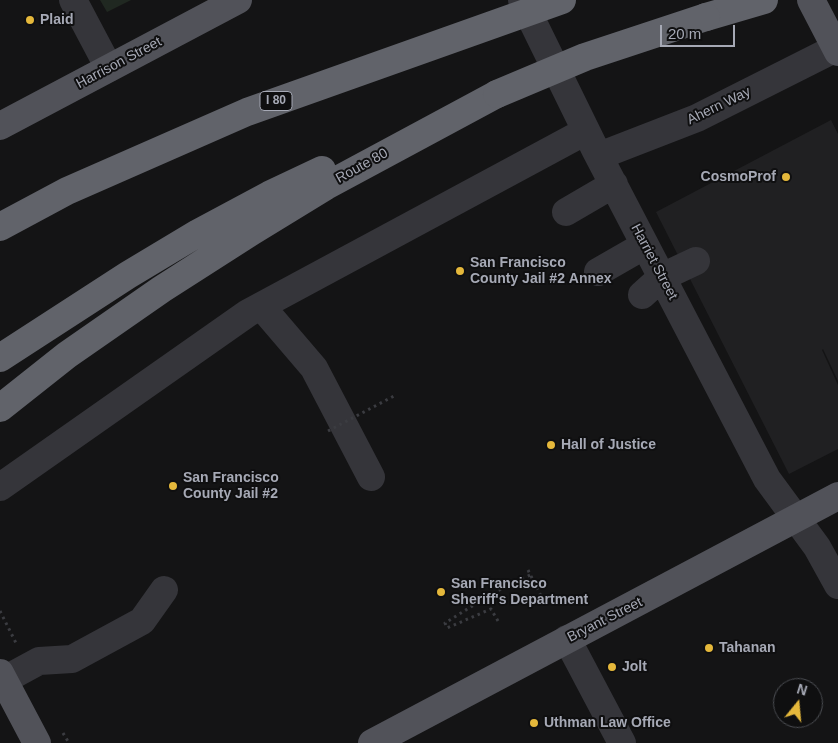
<!DOCTYPE html>
<style>
body{margin:0}
#map{position:relative;width:838px;height:743px;overflow:hidden;background:#141415;font-family:Arial,sans-serif}
canvas{display:block}
.north{position:absolute;left:773px;top:678px;width:50px;height:50px;box-sizing:border-box;background:#0f0f10;border:1px solid #4b4d52;border-radius:50%;rotate:17deg;font-size:14px;font-weight:700;line-height:20px;text-align:center;color:#a6a9b5}
.north::after{content:'';display:block;margin:auto;width:18px;height:22px;background:#e5b83b;clip-path:polygon(50% 0,100% 100%,50% 72%,0 100%)}
.scale{position:absolute;left:660px;top:25px;width:75px;height:22px;box-sizing:border-box;border:2px solid #a6a9b5;border-top:0;padding-left:6px;font-size:15px;line-height:18px;white-space:nowrap;color:#a6a9b5;-webkit-text-stroke:4px #0f0f10;paint-order:stroke}
</style>
<div id="map">
<canvas width="838" height="743"></canvas>
<div class="north">N</div>
<div class="scale">20 m</div>
</div>
<script>
const c = document.querySelector('canvas').getContext('2d');
c.lineJoin = 'round';
function fill(path, color) {
  c.fillStyle = color;
  c.fill(path, 'evenodd');
}
function toPath(rows) {
  const path = new Path2D();
  for (const r of rows) {
    path.moveTo(r[0], r[1]);
    for (let i = 2; i < r.length; i += 2) path.lineTo(r[i], r[i + 1]);
  }
  return path;
}
function stroke(path, color, width, dash) {
  c.strokeStyle = color;
  c.lineWidth = width;
  c.lineCap = dash ? 'butt' : 'round';
  c.setLineDash(dash || []);
  c.stroke(path);
}
function drawText(font, color, halo, rows, align = 'center') {
  c.font = font + ' Arial,sans-serif';
  c.lineWidth = 4;
  c.setLineDash([]);
  c.textBaseline = 'middle';
  c.strokeStyle = halo;
  c.fillStyle = color;
  for (const [text, x, y, turn = 0] of rows) {
    c.save();
    c.translate(x, y);
    c.rotate((+turn || 0) * Math.PI / 180);
    c.textAlign = isNaN(turn) ? turn : align;
    if (halo) c.strokeText(text, 0, 0);
    c.fillText(text, 0, 0);
    c.restore();
  }
}
fill(toPath([
 [831,120,838,134,838,381,823,349,822,350,838,385,838,449,789,474,656,212]
]), '#202022');
fill(toPath([
 [100,0,131,0,107,12]
]), '#202821');
stroke(toPath([
 [528,570,542,598],
 [0,611,17,645],
 [498,621,491,609,447,628,445,623,493,593,530,575],
 [63,733,69,743]
]), '#3b3c41', 3, [2.5, 4]);
stroke(toPath([
 [73,0,109,68],
 [522,0,596,151,767,479,817,547,838,585],
 [599,156,697,118,836,48],
 [566,212,614,184],
 [598,272,645,245],
 [642,295,662,277,696,261],
 [261,306,314,368,371,477],
 [0,487,248,313,586,131],
 [567,639,622,743],
 [4,680,39,661,72,659,142,621,164,590]
]), '#35353a', 28);
stroke(toPath([
 [811,0,838,52],
 [0,126,238,0],
 [0,673,37,743],
 [372,743,838,496]
]), '#515259', 28);
stroke(toPath([
 [706,17,764,0],
 [0,358,128,275,198,233,269,195,322,170],
 [0,408,67,355,162,289,251,232,326,186,497,94]
]), '#61636a', 28);
stroke(toPath([
 [328,431,394,396]
]), '#3b3c41', 3, [2.5, 4]);
stroke(toPath([
 [497,94,585,57,706,17],
 [0,227,67,191,247,112,562,0]
]), '#61636a', 28);
for (const [x, y, r, color] of [
 [30,20,5,"#e5b83b"],
 [786,177,5,"#e5b83b"],
 [460,271,5,"#e5b83b"],
 [551,445,5,"#e5b83b"],
 [173,486,5,"#e5b83b"],
 [441,592,5,"#e5b83b"],
 [709,648,5,"#e5b83b"],
 [612,667,5,"#e5b83b"],
 [534,723,5,"#e5b83b"]
]) {
  const dot = new Path2D();
  dot.arc(x, y, r, 0, 2 * Math.PI);
  c.fillStyle = color;
  c.fill(dot);
  stroke(dot, '#0f0f10', 2);
}
for (const [x, y, w] of [
 [276,101,32]
]) {
  const box = new Path2D();
  box.roundRect(x - w / 2, y - 9.5, w, 19, 4);
  c.fillStyle = '#0f0f10';
  c.fill(box);
  stroke(box, '#a6a9b5', 1);
}
drawText('bold 12px', '#a6a9b5', null, [
 ["I 80",276,101]
]);
drawText('bold 14px', '#a6a9b5', '#0f0f10', [
 ["Plaid",40,20],
 ["CosmoProf",776,177,"right"],
 ["San Francisco",470,263],
 ["County Jail #2 Annex",470,279],
 ["Hall of Justice",561,445],
 ["San Francisco",183,478],
 ["County Jail #2",183,494],
 ["San Francisco",451,584],
 ["Sheriff's Department",451,600],
 ["Tahanan",719,648],
 ["Jolt",622,667],
 ["Uthman Law Office",544,723]
], 'left');
drawText('14px', '#a6a9b5', '#0f0f10', [
 ["Harrison Street",119,63,-28],
 ["Ahern Way",719,106,-26],
 ["Route 80",362,166,-29],
 ["Harriet Street",654,262,62],
 ["Bryant Street",605,620,-27]
]);
</script>
